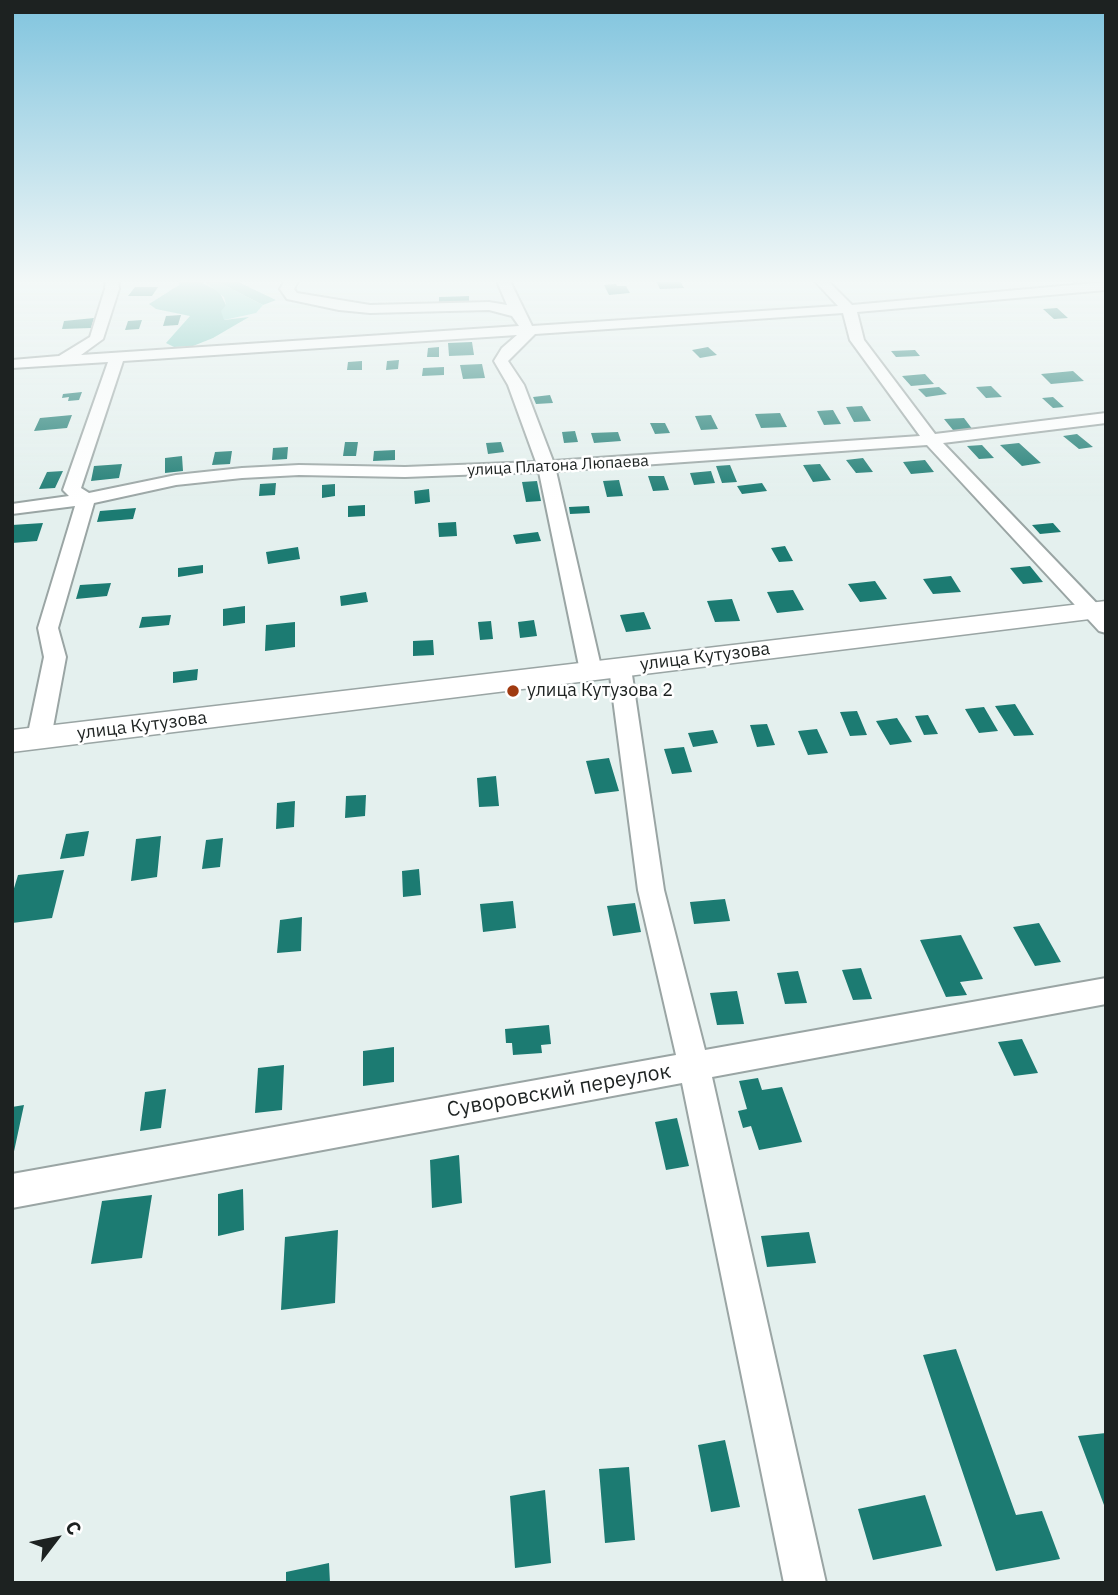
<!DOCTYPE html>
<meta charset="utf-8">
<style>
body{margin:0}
#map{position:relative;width:1118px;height:1595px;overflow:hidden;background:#e4f0ee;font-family:"IBM Plex Sans",sans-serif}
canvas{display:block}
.frame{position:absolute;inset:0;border:14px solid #1d2221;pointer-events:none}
.north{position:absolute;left:21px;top:1504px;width:70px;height:70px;-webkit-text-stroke:5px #fff;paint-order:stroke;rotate:58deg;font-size:19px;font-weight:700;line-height:28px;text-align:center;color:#1d2221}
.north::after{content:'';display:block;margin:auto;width:24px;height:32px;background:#1d2221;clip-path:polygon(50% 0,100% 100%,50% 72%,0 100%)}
</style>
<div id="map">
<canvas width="1118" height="1595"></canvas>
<div class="frame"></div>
<div class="north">С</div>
</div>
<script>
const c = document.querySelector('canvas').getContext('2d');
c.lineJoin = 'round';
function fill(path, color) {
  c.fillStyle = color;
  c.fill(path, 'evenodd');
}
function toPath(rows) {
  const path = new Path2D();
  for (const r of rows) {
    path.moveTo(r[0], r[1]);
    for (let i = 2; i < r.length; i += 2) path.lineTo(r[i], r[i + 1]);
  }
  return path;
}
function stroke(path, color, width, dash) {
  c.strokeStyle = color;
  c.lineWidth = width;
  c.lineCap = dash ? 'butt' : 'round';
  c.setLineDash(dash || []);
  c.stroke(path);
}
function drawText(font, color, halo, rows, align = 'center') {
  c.font = font + ' "IBM Plex Sans",sans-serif';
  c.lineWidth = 5;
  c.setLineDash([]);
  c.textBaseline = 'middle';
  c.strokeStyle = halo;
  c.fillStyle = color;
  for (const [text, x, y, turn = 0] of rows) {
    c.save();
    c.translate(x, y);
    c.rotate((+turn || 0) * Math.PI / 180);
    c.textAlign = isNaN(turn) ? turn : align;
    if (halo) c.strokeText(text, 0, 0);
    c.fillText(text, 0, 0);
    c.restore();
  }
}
fill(toPath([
 [181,279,201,279,204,284,219,291,226,305,224,320,249,317,213,338,193,346,174,347,166,343,190,316,156,309,149,304,179,285],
 [212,279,232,279,276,300,263,305]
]), '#6ec4b9');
fill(toPath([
 [201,279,212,279,263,305,256,313,224,320,221,311,226,305,224,297]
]), '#85dbd0');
fill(toPath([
 [655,279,679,279,684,288,660,289],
 [616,284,617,286,626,286,630,293,609,295,604,285],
 [135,287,158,287,152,296,128,296],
 [469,296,469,304,439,305,439,297],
 [1057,308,1068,318,1054,319,1043,309],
 [181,315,178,325,163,326,166,316],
 [94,318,91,328,62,329,64,321],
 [142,320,139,329,125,330,128,321],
 [472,342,474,355,449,356,448,343],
 [439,347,439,357,427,357,428,348],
 [708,347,717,355,700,358,692,350],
 [915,350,920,356,896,357,891,351],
 [399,360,398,369,386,370,387,361],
 [362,361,362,370,347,370,348,362],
 [482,364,485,378,463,379,460,365],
 [444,367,444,375,422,376,423,368],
 [1073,371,1084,381,1051,384,1041,374],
 [925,374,934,384,911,386,902,376],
 [991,386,1002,397,986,398,976,387],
 [939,387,947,394,926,397,918,389],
 [82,392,79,400,68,401,69,397,62,398,63,394],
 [550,395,553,403,536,404,533,397],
 [1053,397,1064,407,1053,408,1042,398],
 [862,406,871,421,854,422,846,407],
 [833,410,841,424,824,425,817,411],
 [780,413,787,427,761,428,755,414],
 [72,415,67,428,34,431,40,418],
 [711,415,718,429,701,430,695,416],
 [964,418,973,430,953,430,944,419],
 [650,423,665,423,670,433,655,434],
 [575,431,578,442,564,443,562,432],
 [618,432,621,441,594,443,591,433],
 [1077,434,1093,447,1079,449,1063,436],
 [345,442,358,442,356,456,343,456],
 [501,442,504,452,488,454,486,443],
 [1019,443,1041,463,1022,466,1000,445],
 [982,445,994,458,979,459,967,446],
 [288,447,287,459,272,460,273,448],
 [395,450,395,460,373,461,374,451],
 [232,451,230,464,212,465,215,452],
 [182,456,183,471,165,473,165,458],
 [863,458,873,472,856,473,846,460],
 [925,460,934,472,911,474,903,462],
 [122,464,119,478,91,481,94,466],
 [820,464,831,480,813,482,803,465],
 [730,465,737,482,722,483,716,466],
 [63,471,55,488,39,489,47,472],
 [711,471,715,483,694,485,690,473],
 [648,476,664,476,669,490,653,491],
 [619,480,623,496,607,497,603,481],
 [537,481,541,501,526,502,522,482],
 [276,483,275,495,259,496,260,484],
 [762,483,767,491,742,494,737,486],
 [335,484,335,496,322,498,322,485],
 [429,489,430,502,415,504,414,491],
 [365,505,365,516,348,517,348,506],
 [589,506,590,513,570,514,569,507],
 [136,508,133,519,97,522,100,511],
 [456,522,457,536,439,537,438,523],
 [43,523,37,541,12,543,12,525],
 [1053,523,1061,532,1040,534,1032,525],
 [538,532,541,541,516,544,513,535],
 [785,546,793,561,779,562,771,548],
 [298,547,300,559,268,564,266,552],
 [203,565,203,573,178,577,178,568],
 [1030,566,1043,582,1023,584,1010,568],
 [951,576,961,592,933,594,923,579],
 [875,581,887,599,860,602,848,584],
 [111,583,107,596,76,599,80,585],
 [793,590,804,610,777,613,767,592],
 [366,592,368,602,341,606,340,596],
 [732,599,740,621,715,622,707,601],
 [245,606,245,623,223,626,223,609],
 [644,612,651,629,626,632,620,615],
 [171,615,169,625,139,628,142,617],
 [534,620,537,636,520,638,518,622],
 [491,621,493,639,480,640,478,622],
 [295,622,295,647,265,651,266,625],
 [433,640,434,655,413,656,413,641],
 [198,669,197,680,173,683,173,672],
 [1015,704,1034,735,1014,736,995,706],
 [984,707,998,731,979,733,965,709],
 [857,711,867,735,850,736,840,712],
 [928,715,938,734,924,735,915,716],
 [897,718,912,742,890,745,876,721],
 [767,724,775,745,757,747,750,725],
 [817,729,828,753,808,755,798,731],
 [713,730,718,743,693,747,688,733],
 [684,747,692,772,672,774,664,749],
 [609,758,619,791,595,794,586,761],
 [496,776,499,806,479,807,477,778],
 [366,795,365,816,345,818,346,796],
 [295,801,294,827,276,829,277,803],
 [89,831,84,856,60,859,66,834],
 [161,836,157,877,131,881,136,839],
 [223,838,220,867,202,869,206,840],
 [419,869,421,895,403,897,402,871],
 [64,870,52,918,12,923,12,895,18,875],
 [725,899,730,921,694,924,690,902],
 [513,901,516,928,483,932,480,904],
 [635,903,641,932,613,936,607,906],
 [302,917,301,951,277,953,280,920],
 [1039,923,1061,962,1035,966,1013,927],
 [961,935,983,979,960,982,967,995,946,997,920,940],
 [861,968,872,999,853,1000,842,970],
 [798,971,807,1003,785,1004,777,973],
 [737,991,744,1024,717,1025,710,993],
 [549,1025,551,1044,541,1045,542,1053,513,1055,512,1043,506,1043,505,1029],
 [1022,1039,1038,1073,1014,1076,998,1042],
 [394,1047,394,1082,363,1086,363,1051],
 [284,1065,282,1110,255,1113,258,1068],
 [758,1078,762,1090,782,1087,802,1142,759,1150,751,1126,743,1128,738,1111,747,1109,739,1081],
 [166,1089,161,1128,140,1131,145,1092],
 [24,1105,13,1156,12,1155,12,1107],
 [677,1118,689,1166,666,1170,655,1122],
 [459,1155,462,1203,432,1208,430,1160],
 [243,1189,244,1230,218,1236,218,1194],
 [152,1195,142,1258,91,1264,102,1201],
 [338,1230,335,1303,281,1310,285,1237],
 [809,1232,816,1263,767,1267,761,1236],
 [956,1349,1016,1515,1042,1511,1060,1559,996,1571,923,1355],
 [1106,1433,1106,1505,1104,1505,1078,1436],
 [725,1440,740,1507,711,1512,698,1445],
 [629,1467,635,1540,605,1543,599,1469],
 [545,1490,551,1563,515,1568,510,1496],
 [925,1495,942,1546,873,1560,858,1509],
 [329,1563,330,1583,286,1583,286,1572]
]), '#1c7b72');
const minor = toPath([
 [106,279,118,279,119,289,103,339,81,355,519,326,512,316,489,310,370,313,339,310,287,299,280,289,286,279,299,279,294,289,297,293,370,305,489,302,507,305,496,279,509,279,532,326,838,306,813,279,826,279,852,305,1106,282,1106,290,857,312,864,340,935,434,1106,413,1106,423,943,443,1106,613,1106,633,1099,631,927,445,556,471,602,671,599,676,591,678,583,676,580,671,539,472,405,477,299,475,242,478,176,485,94,503,58,628,66,657,51,738,47,744,39,746,31,744,27,738,44,657,38,628,75,506,12,514,12,504,69,496,63,490,108,362,12,368,12,360,59,356,90,337,105,289,106,279],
 [843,313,850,340,920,436,553,461,524,385,508,361,535,334,843,313],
 [517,335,502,348,494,361,508,385,536,462,405,467,299,465,242,468,176,475,89,493,81,488,123,361,517,335],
 [620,661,628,663,631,668,664,890,705,1050,1106,978,1106,1004,712,1077,826,1583,784,1583,682,1083,12,1208,12,1174,676,1055,638,890,609,668,612,663,620,661]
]);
const tertiary = toPath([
 [1106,601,1106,617,12,752,12,730,1106,601]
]);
stroke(minor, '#9aa5a4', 4);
stroke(tertiary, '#9aa5a4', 3);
fill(minor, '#fff');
fill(tertiary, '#fff');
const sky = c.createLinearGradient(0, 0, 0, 502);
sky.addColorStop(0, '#80c4de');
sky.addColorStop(0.56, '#f3f8f7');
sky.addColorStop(1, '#f3f8f700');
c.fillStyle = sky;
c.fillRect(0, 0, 1118, 502);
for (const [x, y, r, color] of [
 [513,691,7,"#a03a10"]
]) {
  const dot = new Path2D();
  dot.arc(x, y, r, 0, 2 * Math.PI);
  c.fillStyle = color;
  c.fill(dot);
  stroke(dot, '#fff', 2.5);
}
drawText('16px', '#1d2221', '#fff', [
 ["улица Платона Люпаева",558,466,-3]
]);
drawText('18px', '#1d2221', '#fff', [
 ["улица Кутузова",705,657,-7],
 ["улица Кутузова",142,726,-7]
]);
drawText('18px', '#1d2221', '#fff', [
 ["улица Кутузова 2",527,691]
], 'left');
drawText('21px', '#1d2221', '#fff', [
 ["Суворовский переулок",559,1091,-10]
]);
</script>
